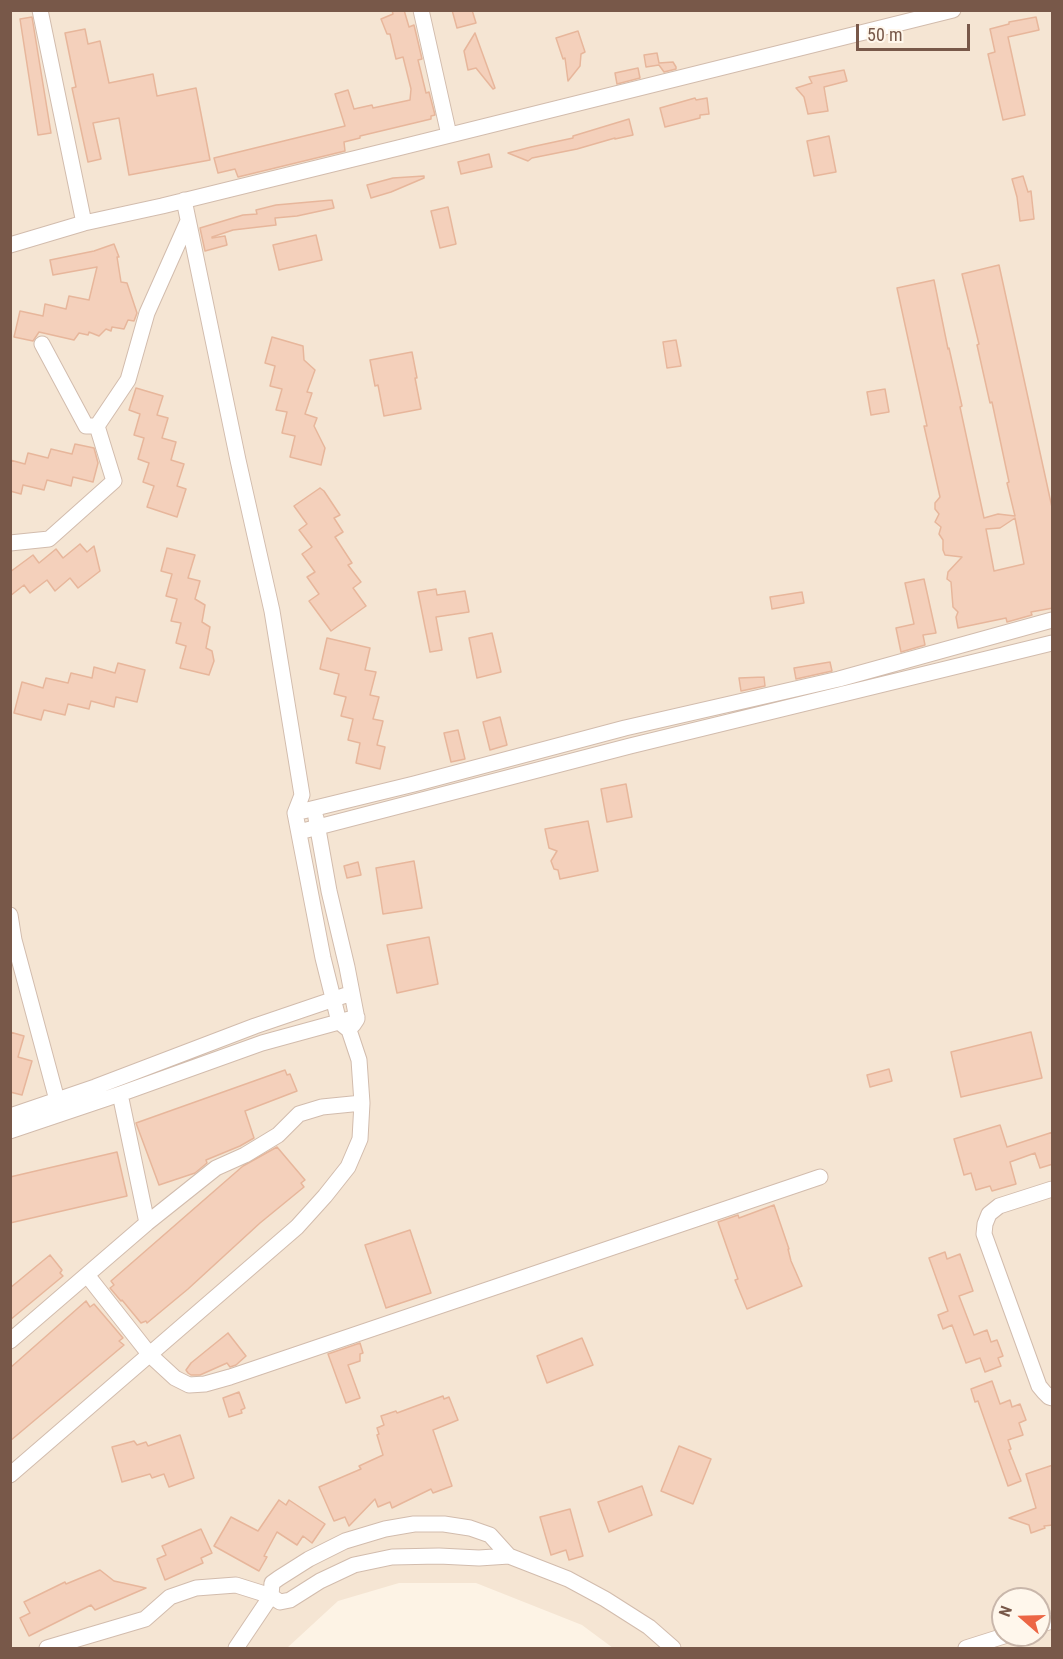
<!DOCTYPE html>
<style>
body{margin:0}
#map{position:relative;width:1063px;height:1659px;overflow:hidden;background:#fdf3e5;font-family:"Roboto Condensed",sans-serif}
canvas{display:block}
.frame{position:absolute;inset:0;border:12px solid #785849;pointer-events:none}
.north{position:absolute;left:991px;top:1587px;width:60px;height:60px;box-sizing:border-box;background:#fff7ec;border:2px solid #c9b7ab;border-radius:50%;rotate:290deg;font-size:16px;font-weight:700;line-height:24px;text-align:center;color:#785849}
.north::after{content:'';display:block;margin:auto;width:21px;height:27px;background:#ec6645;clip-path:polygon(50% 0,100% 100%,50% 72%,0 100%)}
.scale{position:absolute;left:856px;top:24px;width:114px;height:27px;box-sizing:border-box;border:3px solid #785849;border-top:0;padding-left:8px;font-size:18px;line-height:21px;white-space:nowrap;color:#785849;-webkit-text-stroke:4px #fff7ec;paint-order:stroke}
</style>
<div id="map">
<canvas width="1063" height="1659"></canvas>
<div class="frame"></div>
<div class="north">N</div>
<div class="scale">50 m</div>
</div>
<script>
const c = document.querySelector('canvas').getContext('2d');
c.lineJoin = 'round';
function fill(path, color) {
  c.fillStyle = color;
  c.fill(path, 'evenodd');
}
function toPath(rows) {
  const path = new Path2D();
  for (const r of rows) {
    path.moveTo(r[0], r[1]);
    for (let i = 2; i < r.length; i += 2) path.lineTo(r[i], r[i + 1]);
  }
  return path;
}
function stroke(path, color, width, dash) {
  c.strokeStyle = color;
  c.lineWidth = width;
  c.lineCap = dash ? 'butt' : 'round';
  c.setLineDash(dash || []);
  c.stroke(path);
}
fill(toPath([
 [11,11,1052,11,1052,1648,613,1648,582,1625,476,1583,399,1583,338,1601,287,1648,11,1648],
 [1003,1599,1039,1599,1039,1635,1003,1635]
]), '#f5e5d3');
const building = toPath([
 [392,10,404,10,409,27,414,25,422,59,418,60,426,93,429,92,435,115,431,116,431,119,360,136,360,138,344,142,345,151,238,177,235,169,218,173,214,158,345,126,335,94,348,90,354,109,372,105,373,108,410,100,411,89,403,57,396,59,390,34,387,34,381,19,393,14,392,10],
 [452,10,472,10,476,23,457,28,452,10],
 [32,17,51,133,38,135,20,19,32,17],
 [1036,17,1039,30,1008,37,1025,115,1003,120,988,54,995,52,990,29,1009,24,1009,22,1036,17],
 [85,29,88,44,100,41,109,83,153,74,157,96,196,88,210,160,129,175,119,118,93,123,101,159,88,162,72,88,76,87,65,33,85,29],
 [578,31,585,52,581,54,580,66,568,81,565,58,563,59,556,38,578,31],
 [475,33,495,88,493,89,476,68,468,70,464,51,475,33],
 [657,53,659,63,673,62,676,67,676,69,664,72,659,65,646,67,644,55,657,53],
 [638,68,640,78,617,84,615,73,638,68],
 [844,70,847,81,824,87,828,111,808,114,804,97,796,88,812,83,809,77,844,70],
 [695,98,696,100,707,98,709,114,700,115,700,118,665,127,660,108,695,98],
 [629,119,633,135,615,139,615,138,577,149,532,158,528,161,508,153,531,147,573,138,573,136,629,119],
 [829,136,836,172,814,176,807,141,829,136],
 [489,154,492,167,461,174,458,162,489,154],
 [424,176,424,178,391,192,371,198,367,185,393,178,424,176],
 [1023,176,1028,192,1031,191,1034,219,1020,221,1017,197,1012,179,1023,176],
 [332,200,334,208,297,216,275,218,276,225,233,230,212,237,212,238,225,236,227,245,205,251,200,228,243,215,257,214,256,210,276,205,332,200],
 [448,207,456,244,440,248,431,211,448,207],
 [316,235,322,260,279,270,273,245,316,235],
 [114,244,119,257,117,257,121,282,127,283,137,313,134,321,128,320,124,329,112,327,111,331,106,329,99,336,89,332,88,335,79,333,74,340,39,332,33,341,14,337,20,311,43,316,45,304,66,309,69,296,89,300,97,267,53,275,50,260,94,251,114,244],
 [999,265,1053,512,1053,608,1031,612,1032,615,1007,622,1006,618,958,628,956,617,958,612,953,607,951,582,947,579,948,572,962,557,945,555,943,550,943,540,939,534,941,527,935,522,939,514,935,509,935,503,940,497,924,426,927,426,897,288,934,280,948,349,949,348,962,406,960,407,984,518,998,514,1015,516,1007,483,1009,482,992,402,990,403,977,345,979,344,962,274,999,265],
 [1015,518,1024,564,994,571,986,529,1000,528,1015,518],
 [272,337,303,346,304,360,315,370,307,392,312,393,305,414,317,418,314,426,325,448,321,465,290,457,295,436,282,433,287,412,276,410,282,389,270,386,275,366,265,363,272,337],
 [676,340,681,366,667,368,663,342,676,340],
 [412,352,417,378,415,378,421,409,384,416,378,385,375,386,370,360,412,352],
 [136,388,163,396,157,415,168,418,162,438,176,442,171,460,184,464,177,486,186,489,177,517,147,507,154,486,143,482,149,463,138,459,144,438,134,435,140,414,129,410,136,388],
 [885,389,889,412,871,415,867,392,885,389],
 [75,444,94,448,98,463,93,482,73,477,71,486,47,480,44,490,23,485,21,494,10,491,10,460,25,464,28,453,48,458,51,449,72,454,75,444],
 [320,488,324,491,340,515,334,518,343,532,335,537,352,563,348,565,361,582,353,588,366,606,331,631,309,601,319,594,307,577,315,572,302,554,312,547,299,530,307,524,294,506,320,488],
 [80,544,87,552,94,546,100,571,78,588,70,578,55,591,47,580,30,593,24,585,10,596,10,572,33,555,39,563,56,549,63,558,80,544],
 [167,548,195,555,188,578,200,581,195,599,205,605,202,622,210,627,206,648,212,651,214,661,209,675,180,668,186,646,176,643,181,623,171,621,177,599,166,596,172,574,161,571,167,548],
 [924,579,936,633,923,635,925,645,901,652,896,628,914,624,905,583,924,579],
 [436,589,437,595,465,591,469,612,436,617,442,650,430,652,418,592,436,589],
 [802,592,804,603,772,609,770,597,802,592],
 [492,633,501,672,477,678,469,638,492,633],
 [327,638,370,648,365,670,376,672,370,695,379,697,373,719,383,721,377,745,385,747,380,769,356,763,360,743,348,740,353,719,341,716,346,697,334,694,339,674,320,669,327,638],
 [830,662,832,671,796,679,794,668,830,662],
 [118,663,145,670,137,702,116,697,114,707,91,701,89,709,68,704,65,715,44,710,41,720,14,713,22,682,43,688,46,678,68,683,71,673,92,678,94,667,115,673,118,663],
 [764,677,765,686,741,691,739,678,764,677],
 [500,717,507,745,490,750,483,722,500,717],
 [458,730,465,759,451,762,444,733,458,730],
 [626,784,632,817,607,822,601,789,626,784],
 [588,821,598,871,560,879,558,870,554,869,551,861,557,851,549,848,545,829,588,821],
 [414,861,422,908,383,914,376,868,414,861],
 [358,862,361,875,347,878,344,866,358,862],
 [429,937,438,984,397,993,387,945,429,937],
 [10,1032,24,1036,18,1057,32,1061,22,1095,10,1092,10,1032],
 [1031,1032,1042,1078,961,1097,951,1052,1031,1032],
 [889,1069,892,1081,870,1087,867,1075,889,1069],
 [285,1070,287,1075,290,1074,297,1091,245,1111,254,1138,240,1146,206,1160,207,1163,195,1173,159,1185,136,1123,285,1070],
 [1000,1125,1007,1147,1053,1132,1053,1164,1040,1168,1035,1153,1010,1162,1016,1184,992,1191,990,1186,976,1190,971,1173,964,1175,954,1139,1000,1125],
 [277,1147,305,1180,301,1183,304,1187,260,1223,188,1289,147,1323,146,1321,141,1323,122,1300,121,1301,110,1288,114,1285,111,1281,243,1166,277,1147],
 [117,1152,127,1196,10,1223,10,1177,117,1152],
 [774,1205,789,1249,788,1249,791,1261,802,1286,747,1309,735,1280,738,1279,718,1222,738,1215,739,1218,774,1205],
 [410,1230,431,1293,386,1308,365,1245,410,1230],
 [945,1252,947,1259,960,1254,973,1291,959,1296,974,1335,987,1330,991,1342,997,1340,1003,1356,998,1358,1001,1366,985,1372,980,1358,966,1363,952,1325,943,1329,938,1315,948,1311,929,1258,945,1252],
 [50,1255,62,1270,60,1273,63,1276,10,1320,10,1288,50,1255],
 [86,1301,90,1307,94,1304,112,1325,123,1338,119,1341,124,1345,10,1441,10,1368,86,1301],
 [228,1333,246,1356,236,1365,230,1367,227,1363,200,1375,191,1375,188,1373,186,1370,191,1363,228,1333],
 [582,1338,593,1365,547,1383,537,1356,582,1338],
 [360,1343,363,1353,360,1354,360,1361,348,1365,360,1398,346,1403,328,1354,360,1343],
 [992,1381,1000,1404,1010,1400,1012,1407,1020,1404,1026,1420,1019,1423,1023,1435,1008,1440,1011,1449,1009,1450,1021,1481,1008,1486,978,1401,975,1402,971,1389,992,1381],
 [239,1392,245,1408,241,1410,242,1413,229,1417,223,1398,239,1392],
 [443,1396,444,1399,449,1397,458,1420,433,1430,452,1486,433,1493,431,1489,392,1508,390,1502,378,1507,375,1499,349,1526,345,1517,334,1521,319,1487,361,1469,359,1466,383,1455,377,1435,379,1434,377,1428,384,1425,381,1416,396,1411,397,1413,443,1396],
 [180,1435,194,1478,169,1487,164,1474,152,1478,150,1474,122,1482,112,1447,134,1441,137,1445,146,1442,148,1446,180,1435],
 [679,1446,711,1459,693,1504,661,1491,679,1446],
 [1053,1465,1053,1525,1044,1526,1045,1528,1031,1533,1029,1525,1009,1518,1036,1508,1026,1474,1053,1465],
 [642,1486,652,1515,609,1532,598,1502,642,1486],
 [279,1500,286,1505,289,1500,325,1524,312,1543,303,1536,297,1545,277,1532,264,1556,267,1557,259,1571,214,1546,231,1517,258,1531,279,1500],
 [570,1509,583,1556,569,1560,566,1550,551,1555,540,1517,570,1509],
 [201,1529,212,1553,201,1558,203,1563,165,1580,157,1559,166,1555,162,1546,201,1529],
 [100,1570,114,1581,146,1588,95,1610,91,1605,29,1636,20,1618,30,1613,24,1602,65,1582,66,1584,100,1570]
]);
fill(building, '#f4d0bb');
stroke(building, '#e7b69b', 1.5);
const minor = toPath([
 [40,10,84,223],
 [421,10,449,135],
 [10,245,84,223,162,206,398,148,953,10],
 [42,344,86,426,97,426],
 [10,543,49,539,114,481,97,426,128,380,147,313,188,221],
 [295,813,414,784,625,728,839,679,1052,620],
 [316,818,329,891,347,967,357,1019,353,1025],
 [299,832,630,746,1052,643],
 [10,915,14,940,57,1100],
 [120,1094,147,1223],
 [10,1116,95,1087,255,1026,352,993],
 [10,1131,120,1094,262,1043,357,1017],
 [1052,1189,999,1206,989,1214,985,1224,984,1234,1039,1386,1044,1392,1049,1397,1052,1398],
 [87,1275,150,1355,175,1378,189,1385,205,1384,230,1377,820,1177],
 [10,1341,147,1223,216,1168,245,1155,278,1135,299,1114,322,1107,362,1103],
 [10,1475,297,1227,325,1196,348,1167,360,1139,362,1103,359,1060,349,1030,339,1022,323,958,295,813,302,795,272,611,238,460,184,200],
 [509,1556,479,1558,439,1556,392,1557,354,1565,320,1581,290,1600,280,1602,271,1596,272,1583,279,1578,309,1559,345,1541,385,1529,414,1524,444,1524,470,1528,490,1535,509,1556,568,1579,605,1599,649,1627,673,1648],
 [1039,1625,1052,1621],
 [47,1648,145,1619,170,1597,196,1588,236,1585,271,1596,236,1648],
 [966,1648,1007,1635]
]);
stroke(minor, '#d2bcad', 17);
stroke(minor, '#fff', 15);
</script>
